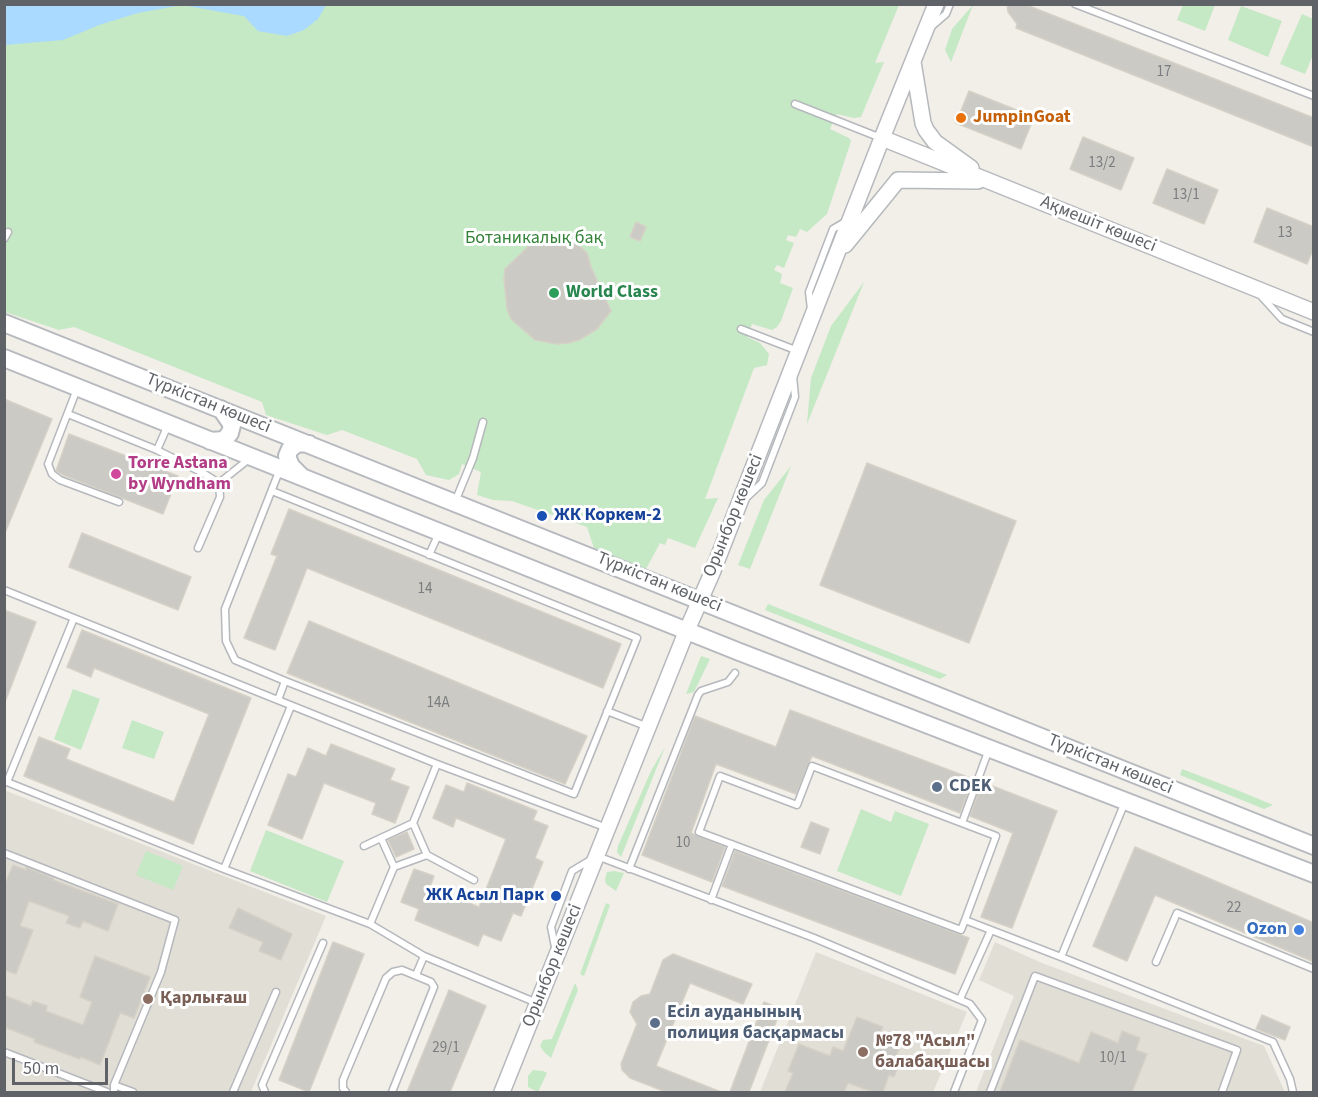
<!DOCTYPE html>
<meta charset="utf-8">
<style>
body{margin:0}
#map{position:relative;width:1318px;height:1097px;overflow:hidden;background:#f1efe8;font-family:"Source Sans 3",sans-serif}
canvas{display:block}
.frame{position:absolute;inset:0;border:6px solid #5f6368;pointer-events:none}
.scale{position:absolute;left:12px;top:1058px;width:96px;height:27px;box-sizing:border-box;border:3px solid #5f6368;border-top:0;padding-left:8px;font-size:18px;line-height:21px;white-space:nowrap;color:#5f6368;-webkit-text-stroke:4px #fff;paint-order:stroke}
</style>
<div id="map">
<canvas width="1318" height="1097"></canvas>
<div class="frame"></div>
<div class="scale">50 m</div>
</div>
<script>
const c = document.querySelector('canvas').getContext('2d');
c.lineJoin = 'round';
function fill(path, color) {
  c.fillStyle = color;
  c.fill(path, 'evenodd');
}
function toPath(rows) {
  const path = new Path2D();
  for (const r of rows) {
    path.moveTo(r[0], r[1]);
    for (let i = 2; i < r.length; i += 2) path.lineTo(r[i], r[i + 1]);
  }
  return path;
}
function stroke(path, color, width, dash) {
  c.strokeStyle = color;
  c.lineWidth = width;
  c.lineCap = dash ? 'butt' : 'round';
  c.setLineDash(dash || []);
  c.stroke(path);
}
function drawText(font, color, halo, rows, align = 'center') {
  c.font = font + ' "Source Sans 3",sans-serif';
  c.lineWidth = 6;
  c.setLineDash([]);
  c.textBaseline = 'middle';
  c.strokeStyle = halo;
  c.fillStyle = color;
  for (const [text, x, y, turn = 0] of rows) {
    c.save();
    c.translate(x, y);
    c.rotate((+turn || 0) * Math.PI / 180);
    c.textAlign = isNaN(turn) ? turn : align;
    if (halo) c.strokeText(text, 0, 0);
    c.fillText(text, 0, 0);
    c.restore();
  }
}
fill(toPath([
 [4,790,326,916,251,1092,5,1092],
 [995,942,1042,963,1264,1046,1285,1092,976,1092,1014,996,979,980],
 [816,952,967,1012,933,1092,760,1092]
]), '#e1ded6');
fill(toPath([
 [5,5,899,5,875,63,884,62,861,117,854,118,837,114,830,129,849,138,851,141,827,214,807,232,800,229,796,237,788,235,786,240,794,243,784,268,777,265,774,270,782,274,780,283,793,288,781,321,777,327,772,330,752,324,747,337,760,343,769,354,767,365,754,368,705,499,718,498,695,548,668,538,665,545,660,543,646,569,594,548,587,527,512,501,493,500,477,495,481,472,462,464,459,474,449,480,426,475,417,459,342,430,327,435,266,415,262,402,74,327,59,330,5,312],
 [973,5,951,62,945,50,952,29],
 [1183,5,1215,5,1205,31,1177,20],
 [1241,6,1282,21,1268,57,1228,40],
 [1302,14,1313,19,1313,55,1305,74,1280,64],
 [864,282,807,424,811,378,831,326],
 [791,466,750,569,738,565,764,500],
 [768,604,947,675,940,679,765,610],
 [701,656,710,659,694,692,686,694],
 [73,689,100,699,81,750,54,739],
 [132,720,164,732,154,759,122,748],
 [665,747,621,857,617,852,618,846,651,771],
 [1182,769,1237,790,1273,805,1264,809,1180,775],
 [861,809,891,822,895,811,929,824,901,896,837,871],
 [266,830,344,861,327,902,250,871],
 [146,851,183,866,173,890,136,875],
 [614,871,624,873,616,891,606,884,605,879,607,872],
 [606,903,610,905,584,976,580,974],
 [575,983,578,990,551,1058,544,1052,540,1046,543,1040,552,1039],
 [533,1070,543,1071,547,1073,538,1092,528,1087,528,1076]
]), '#c5e8c5');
fill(toPath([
 [5,4,326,4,326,5,318,19,304,30,287,36,258,31,244,16,182,5,138,13,99,25,63,40,5,45]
]), '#aadaff');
const building = toPath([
 [1007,4,1024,4,1314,118,1314,147,1016,28,1017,24,1008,12,1007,4],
 [969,91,1034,117,1021,149,956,123,969,91],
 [1083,137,1134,158,1121,190,1070,169,1083,137],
 [1167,169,1218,190,1204,224,1153,203,1167,169],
 [1267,208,1314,227,1314,247,1307,264,1254,242,1267,208],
 [636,222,646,227,640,241,630,237,636,222],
 [547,237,576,243,587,253,591,267,611,311,597,329,579,340,568,343,557,344,535,340,511,319,507,309,504,279,505,269,535,240,547,237],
 [4,399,52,419,5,533,4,533,4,399],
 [69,434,178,476,163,514,63,475,56,471,69,434],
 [867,463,1016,521,969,643,820,585,867,463],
 [289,509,621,644,603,688,307,568,275,650,244,638,277,556,271,554,289,509],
 [82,533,191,577,178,610,69,567,82,533],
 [4,610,36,622,5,702,4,702,4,610],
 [309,621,587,736,565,784,287,673,309,621],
 [82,630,251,698,193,844,24,776,39,737,70,749,66,759,174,802,209,714,94,668,91,677,67,667,82,630],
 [790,710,973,779,960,813,812,756,796,794,716,764,691,833,725,847,712,882,642,855,695,716,776,747,790,710],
 [331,744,395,769,390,780,409,787,395,823,372,814,376,803,324,783,302,839,268,825,288,774,296,777,308,748,326,756,331,744],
 [982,782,1057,811,1012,928,981,917,1013,833,970,816,982,782],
 [467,783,537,811,533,820,548,826,535,858,543,862,521,916,513,913,501,941,483,934,478,946,415,920,419,909,401,902,414,869,434,876,430,887,479,907,506,839,456,818,453,827,433,818,446,785,464,792,467,783],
 [811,822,829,829,820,854,801,847,811,822],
 [407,832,414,849,396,857,388,840,407,832],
 [1135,847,1314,923,1314,962,1155,895,1127,961,1093,946,1135,847],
 [735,851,969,938,955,974,722,886,735,851],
 [13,865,26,870,26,867,54,878,53,880,118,904,108,931,83,921,80,928,66,923,69,916,29,901,20,926,33,930,16,974,4,970,4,886,13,865],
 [238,908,292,934,281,960,259,951,263,942,229,928,238,908],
 [333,942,364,954,309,1092,279,1080,333,942],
 [673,954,752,984,743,1004,690,983,656,1066,721,1092,666,1092,630,1078,622,1070,621,1064,637,1024,630,1012,633,1002,641,996,650,994,663,960,673,954],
 [95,956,150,977,134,1018,120,1013,100,1065,81,1057,80,1059,34,1042,35,1039,4,1027,4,995,31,1006,33,1001,47,1006,46,1011,83,1025,92,1002,80,997,95,956],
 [449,990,486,1006,450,1092,407,1092,449,990],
 [764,1002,781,1009,749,1092,730,1092,764,1002],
 [1262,1015,1290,1027,1285,1040,1256,1029,1262,1015],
 [857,1017,883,1027,880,1033,902,1041,894,1062,899,1064,894,1077,889,1075,883,1092,873,1092,848,1083,844,1092,785,1092,793,1073,788,1071,799,1044,830,1056,833,1047,843,1051,857,1017],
 [1122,1031,1140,1038,1136,1050,1147,1054,1132,1092,1000,1092,1020,1040,1079,1063,1091,1032,1118,1043,1122,1031]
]);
fill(building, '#cccac5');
stroke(building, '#d6d1c6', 1.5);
const service = toPath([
 [1075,4,1314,96],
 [932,26,946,14,950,4],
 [795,104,881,138],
 [4,239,8,232],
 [1262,297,1282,319,1314,332],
 [811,309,809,292,833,229,845,222],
 [741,329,798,351],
 [77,389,48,464,52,474,60,480,119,502],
 [68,414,157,450,203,473,219,483,220,497,198,548],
 [157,450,168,425],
 [219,483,249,459],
 [272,491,637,638,574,794,285,681],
 [747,497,762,483,795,397,793,376],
 [455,502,473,458,483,422],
 [429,555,439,533],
 [4,590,437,764,607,828],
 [74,618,7,782,224,869],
 [278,700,285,681,235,660,226,641,225,609,280,469],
 [291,706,224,869,370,924,424,956,537,1003],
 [607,711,648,727],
 [1125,802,1061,957,1273,1042,1290,1079,1293,1092],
 [413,823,381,838,394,867,427,855,413,823,437,764],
 [962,823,989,749],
 [364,846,381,838],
 [4,853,175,920,161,972,114,1085,114,1092],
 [427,855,474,880],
 [629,869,698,695,701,691,728,682,735,673],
 [711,900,732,844],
 [965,920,961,930,699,832,720,776,797,805,812,766,996,836,965,920,1061,957],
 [370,924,394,867],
 [555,947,551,927,572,871,597,856,814,938,970,1004,982,1020,954,1092],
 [1156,962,1177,913,1314,969],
 [416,975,424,956],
 [960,999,991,930],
 [4,1052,107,1092],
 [114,1085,133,1092],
 [233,1092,276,992],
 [265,1092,262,1085,323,943],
 [346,1092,343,1088,343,1080,386,978,393,972,402,970,431,982,434,987,392,1092],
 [990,1092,1035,976,1237,1050,1222,1092]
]);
const tertiary = toPath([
 [913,62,923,123,926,130,935,142,971,168],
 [882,138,1314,312],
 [845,245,898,180,978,181],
 [502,1092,687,630,712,573,882,138,936,4]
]);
const secondary = toPath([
 [4,323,1314,846],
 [4,358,737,651,1314,874],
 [210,441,224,440,230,433,232,425,221,409],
 [301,476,291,466,287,456,290,449,298,443,309,444]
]);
stroke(service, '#b5b8bc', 9);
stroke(tertiary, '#b5b8bc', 18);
stroke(secondary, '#b6babf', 20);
stroke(service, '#fff', 6);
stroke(tertiary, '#fff', 15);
stroke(secondary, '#fff', 16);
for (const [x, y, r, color] of [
 [961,118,6,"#e8710a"],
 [554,293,6,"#2e9e5b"],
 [116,474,6,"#d1479c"],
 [542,516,6,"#1a4fb4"],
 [937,787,6,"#5c6f8a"],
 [556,896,6,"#1a4fb4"],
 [1299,930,6,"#3f7fe0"],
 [148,999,6,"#8d6e63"],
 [655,1023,6,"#5c6f8a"],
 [863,1052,6,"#8d6e63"]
]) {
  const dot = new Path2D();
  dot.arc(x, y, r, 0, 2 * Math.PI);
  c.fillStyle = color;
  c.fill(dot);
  stroke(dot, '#fff', 2);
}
drawText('15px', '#7a7d7f', null, [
 ["17",1164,73],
 ["13/2",1102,164],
 ["13/1",1186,196],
 ["13",1285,234],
 ["14",425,590],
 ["14А",438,704],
 ["10",683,844],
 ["22",1234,909],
 ["29/1",446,1049],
 ["10/1",1113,1059]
]);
drawText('bold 18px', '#c56008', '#fff', [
 ["JumpinGoat",973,118]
], 'left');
drawText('18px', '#5f6368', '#fff', [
 ["Ақмешіт көшесі",1098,225,22],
 ["Түркістан көшесі",208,404,22],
 ["Орынбор көшесі",734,516,-68],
 ["Түркістан көшесі",659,583,22],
 ["Түркістан көшесі",1110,765,22],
 ["Орынбор көшесі",553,966,-68]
]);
drawText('18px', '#348238', '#fff', [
 ["Ботаникалық бақ",534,239]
]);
drawText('bold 18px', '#27864d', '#fff', [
 ["World Class",566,293]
], 'left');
drawText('bold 18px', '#b23c85', '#fff', [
 ["Torre Astana",128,464],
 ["by Wyndham",128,485]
], 'left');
drawText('bold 18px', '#164399', '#fff', [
 ["ЖК Коркем-2",554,516],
 ["ЖК Асыл Парк",544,896,"right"]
], 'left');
drawText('bold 18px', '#4e5e75', '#fff', [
 ["CDEK",949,787],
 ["Есіл ауданының",667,1013],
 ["полиция басқармасы",667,1034]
], 'left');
drawText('bold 18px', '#366cbe', '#fff', [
 ["Ozon",1287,930]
], 'right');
drawText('bold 18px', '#785e54', '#fff', [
 ["Қарлығаш",160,999],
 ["№78 \"Асыл\"",875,1042],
 ["балабақшасы",875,1063]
], 'left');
</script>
